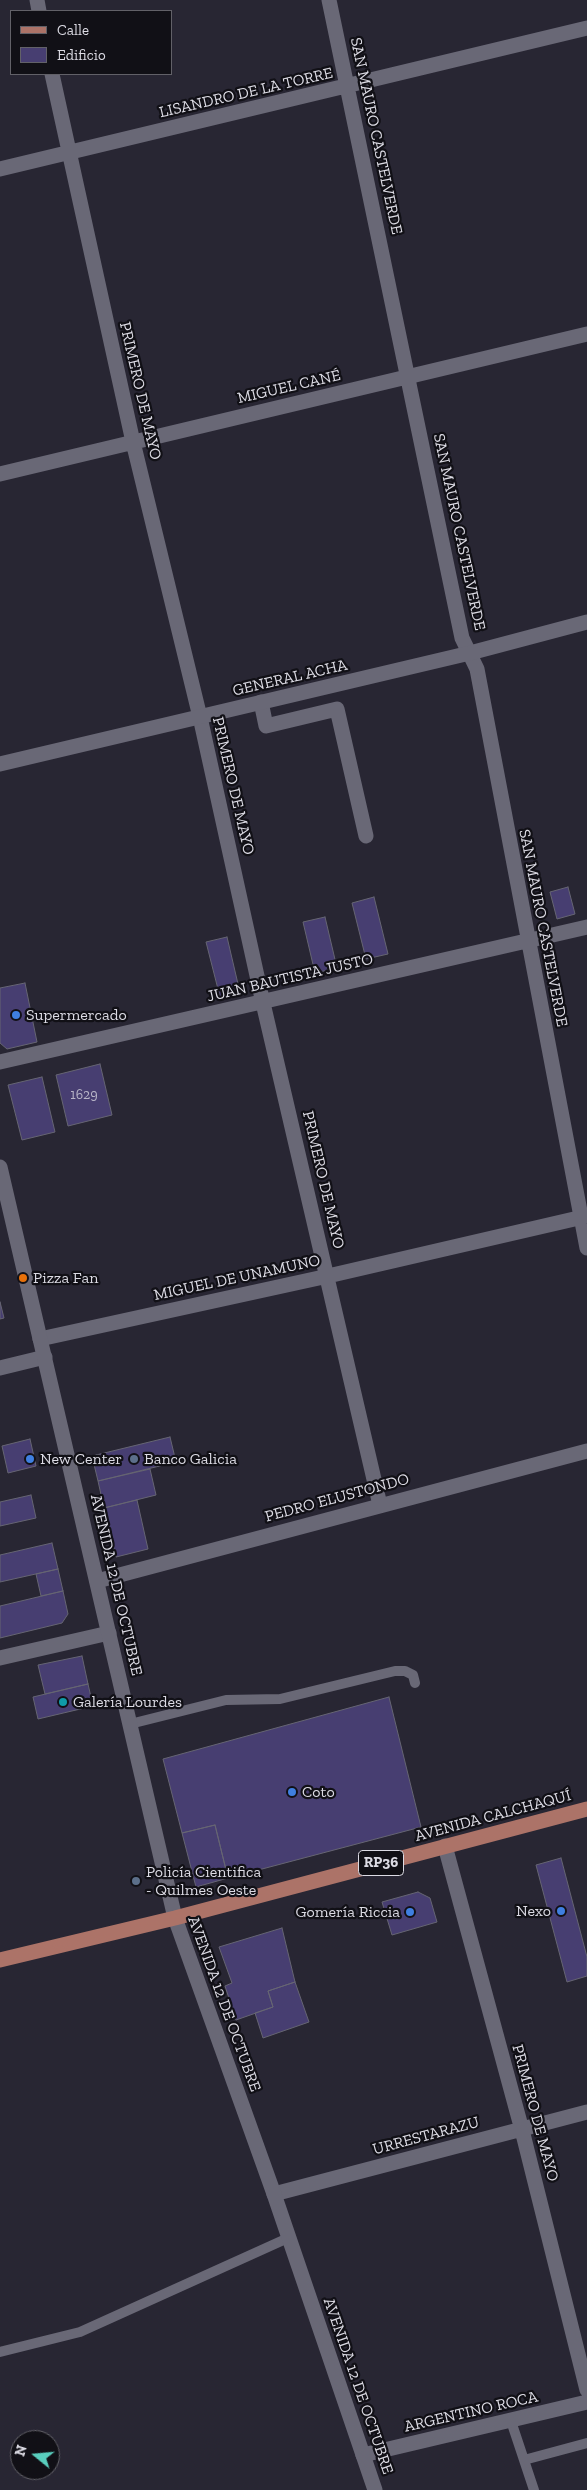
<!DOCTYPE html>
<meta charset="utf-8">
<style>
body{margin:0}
#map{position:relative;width:587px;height:2490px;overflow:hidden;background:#282633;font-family:"Zilla Slab",serif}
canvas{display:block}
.legend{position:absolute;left:10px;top:10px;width:162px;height:65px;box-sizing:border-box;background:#111016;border:1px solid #626168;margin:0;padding:6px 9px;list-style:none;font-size:15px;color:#dcdbe4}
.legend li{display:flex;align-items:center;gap:10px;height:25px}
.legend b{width:25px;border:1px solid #626168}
.north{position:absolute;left:10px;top:2430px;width:50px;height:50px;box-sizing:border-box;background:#111016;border:1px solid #626168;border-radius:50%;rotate:287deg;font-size:14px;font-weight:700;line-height:20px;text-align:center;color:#dcdbe4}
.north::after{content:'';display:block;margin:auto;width:18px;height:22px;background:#59cebe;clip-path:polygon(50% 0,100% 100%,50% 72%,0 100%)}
</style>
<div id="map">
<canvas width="587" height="2490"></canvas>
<ul class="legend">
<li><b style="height:6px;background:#ac7368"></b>Calle</li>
<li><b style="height:14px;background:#473e71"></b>Edificio</li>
</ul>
<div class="north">N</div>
</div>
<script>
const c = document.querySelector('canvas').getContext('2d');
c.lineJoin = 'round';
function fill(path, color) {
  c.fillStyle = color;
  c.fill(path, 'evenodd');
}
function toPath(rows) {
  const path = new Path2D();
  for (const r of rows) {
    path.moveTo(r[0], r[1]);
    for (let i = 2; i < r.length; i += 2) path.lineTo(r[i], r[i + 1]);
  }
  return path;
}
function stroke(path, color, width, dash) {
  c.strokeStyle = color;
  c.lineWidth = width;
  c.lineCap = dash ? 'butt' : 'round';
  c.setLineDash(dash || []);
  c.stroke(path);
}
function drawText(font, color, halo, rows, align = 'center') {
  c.font = font + ' "Zilla Slab",serif';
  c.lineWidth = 4.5;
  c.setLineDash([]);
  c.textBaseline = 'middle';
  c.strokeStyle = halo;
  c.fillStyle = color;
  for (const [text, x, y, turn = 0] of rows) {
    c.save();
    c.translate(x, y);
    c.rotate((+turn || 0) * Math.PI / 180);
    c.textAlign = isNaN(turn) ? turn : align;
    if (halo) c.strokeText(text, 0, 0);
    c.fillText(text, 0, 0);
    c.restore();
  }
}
const building = toPath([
 [568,887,575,914,557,919,550,892,568,887],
 [374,897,388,954,366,959,352,903,374,897],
 [325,917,337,968,315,973,303,922,325,917],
 [227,937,238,984,233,994,220,997,206,942,227,937],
 [25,983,37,1042,7,1049,0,1043,0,988,25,983],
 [100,1064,112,1115,68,1126,56,1075,100,1064],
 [42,1077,55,1132,22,1140,8,1085,42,1077],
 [0,1302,4,1318,0,1319,0,1302],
 [170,1437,176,1462,98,1481,92,1456,170,1437],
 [30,1439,36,1466,8,1473,2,1446,30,1439],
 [150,1469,156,1495,104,1508,98,1481,150,1469],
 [31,1495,36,1518,0,1526,0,1502,31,1495],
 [137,1500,148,1549,116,1557,104,1508,137,1500],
 [52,1543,58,1569,0,1582,0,1555,52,1543],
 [58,1569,63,1591,41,1596,36,1574,58,1569],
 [63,1591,68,1614,62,1623,0,1638,0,1606,63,1591],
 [82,1656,88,1684,45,1694,38,1665,82,1656],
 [88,1684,93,1706,38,1719,33,1697,88,1684],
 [389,1697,421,1827,228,1878,215,1825,182,1833,163,1759,389,1697],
 [215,1825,228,1878,196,1887,182,1833,215,1825],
 [561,1858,587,1957,587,1976,567,1982,536,1865,561,1858],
 [418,1892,430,1898,437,1922,392,1935,382,1902,418,1892],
 [282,1928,295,1982,268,1991,273,2007,236,2020,225,1986,232,1983,219,1947,282,1928],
 [295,1982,309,2022,263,2038,255,2013,273,2007,268,1991,295,1982]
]);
fill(building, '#473e71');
stroke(building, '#666573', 1);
stroke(toPath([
 [130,1724,226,1700,280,1699,395,1671,405,1671,413,1675,415,1683],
 [0,2352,80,2332,288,2238],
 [511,2421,534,2490],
 [524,2460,587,2443]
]), '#696876', 10);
stroke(toPath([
 [37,0,39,11],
 [329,0,462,638,477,669,587,1248],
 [52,74,133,442,200,717,263,1003,380,1505],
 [0,169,587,28],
 [0,474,587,334],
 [261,702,266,726,337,709,366,836],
 [0,1062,587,927],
 [40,1339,328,1276,587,1216],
 [0,1368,45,1357],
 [97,1581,587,1451],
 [0,1658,109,1633],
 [445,1846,522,2130,587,2390],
 [274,2194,587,2112],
 [363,2455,587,2402]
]), '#696876', 15);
stroke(toPath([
 [0,764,470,653,587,622],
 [0,1167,175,1918,274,2194,375,2490]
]), '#696876', 15);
stroke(toPath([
 [0,1960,175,1918,587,1809]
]), '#ac7368', 15);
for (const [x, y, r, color] of [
 [16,1015,5,"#3f7fe0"],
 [23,1278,5,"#e8710a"],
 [30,1459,5,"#3f7fe0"],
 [134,1459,5,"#5c6f8a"],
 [63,1702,5,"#0f9aa8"],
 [292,1792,5,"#3f7fe0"],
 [136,1881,5,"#5c6f8a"],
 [561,1911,5,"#3f7fe0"],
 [410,1912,5,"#3f7fe0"]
]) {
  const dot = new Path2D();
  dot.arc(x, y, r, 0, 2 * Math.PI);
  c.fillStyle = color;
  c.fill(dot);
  stroke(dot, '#111016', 2);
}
drawText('14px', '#b7b4c7', null, [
 ["1629",84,1095]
]);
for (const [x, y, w] of [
 [381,1863,45]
]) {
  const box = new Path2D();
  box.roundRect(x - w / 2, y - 12.5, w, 25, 4);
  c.fillStyle = '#111016';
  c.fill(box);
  stroke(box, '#dcdbe4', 1);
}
drawText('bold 15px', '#dcdbe4', null, [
 ["RP36",381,1863]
]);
drawText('16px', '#dcdbe4', '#111016', [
 ["LISANDRO DE LA TORRE",246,93,-13],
 ["SAN MAURO CASTELVERDE",376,136,78],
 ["MIGUEL CANÉ",289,387,-13],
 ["PRIMERO DE MAYO",140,391,77],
 ["SAN MAURO CASTELVERDE",459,532,78],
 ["GENERAL ACHA",290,678,-13],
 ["PRIMERO DE MAYO",233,786,77],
 ["SAN MAURO CASTELVERDE",543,928,79],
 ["JUAN BAUTISTA JUSTO",290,978,-13],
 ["PRIMERO DE MAYO",323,1180,77],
 ["MIGUEL DE UNAMUNO",237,1278,-12],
 ["PEDRO ELUSTONDO",337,1498,-15],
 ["AVENIDA 12 DE OCTUBRE",116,1585,77],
 ["AVENIDA CALCHAQUÍ",493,1816,-15],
 ["AVENIDA 12 DE OCTUBRE",224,2004,70],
 ["PRIMERO DE MAYO",535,2113,75],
 ["URRESTARAZU",426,2136,-15],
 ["AVENIDA 12 DE OCTUBRE",358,2386,71],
 ["ARGENTINO ROCA",471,2412,-13]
]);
drawText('16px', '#dcdbe4', '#111016', [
 ["Supermercado",26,1015],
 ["Pizza Fan",33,1278],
 ["New Center",40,1459],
 ["Banco Galicia",144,1459],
 ["Galería Lourdes",73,1702],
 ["Coto",302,1792],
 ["Policía Cientifica",146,1872],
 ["- Quilmes Oeste",146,1890],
 ["Nexo",551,1911,"right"],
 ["Gomería Riccia",400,1912,"right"]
], 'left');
</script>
